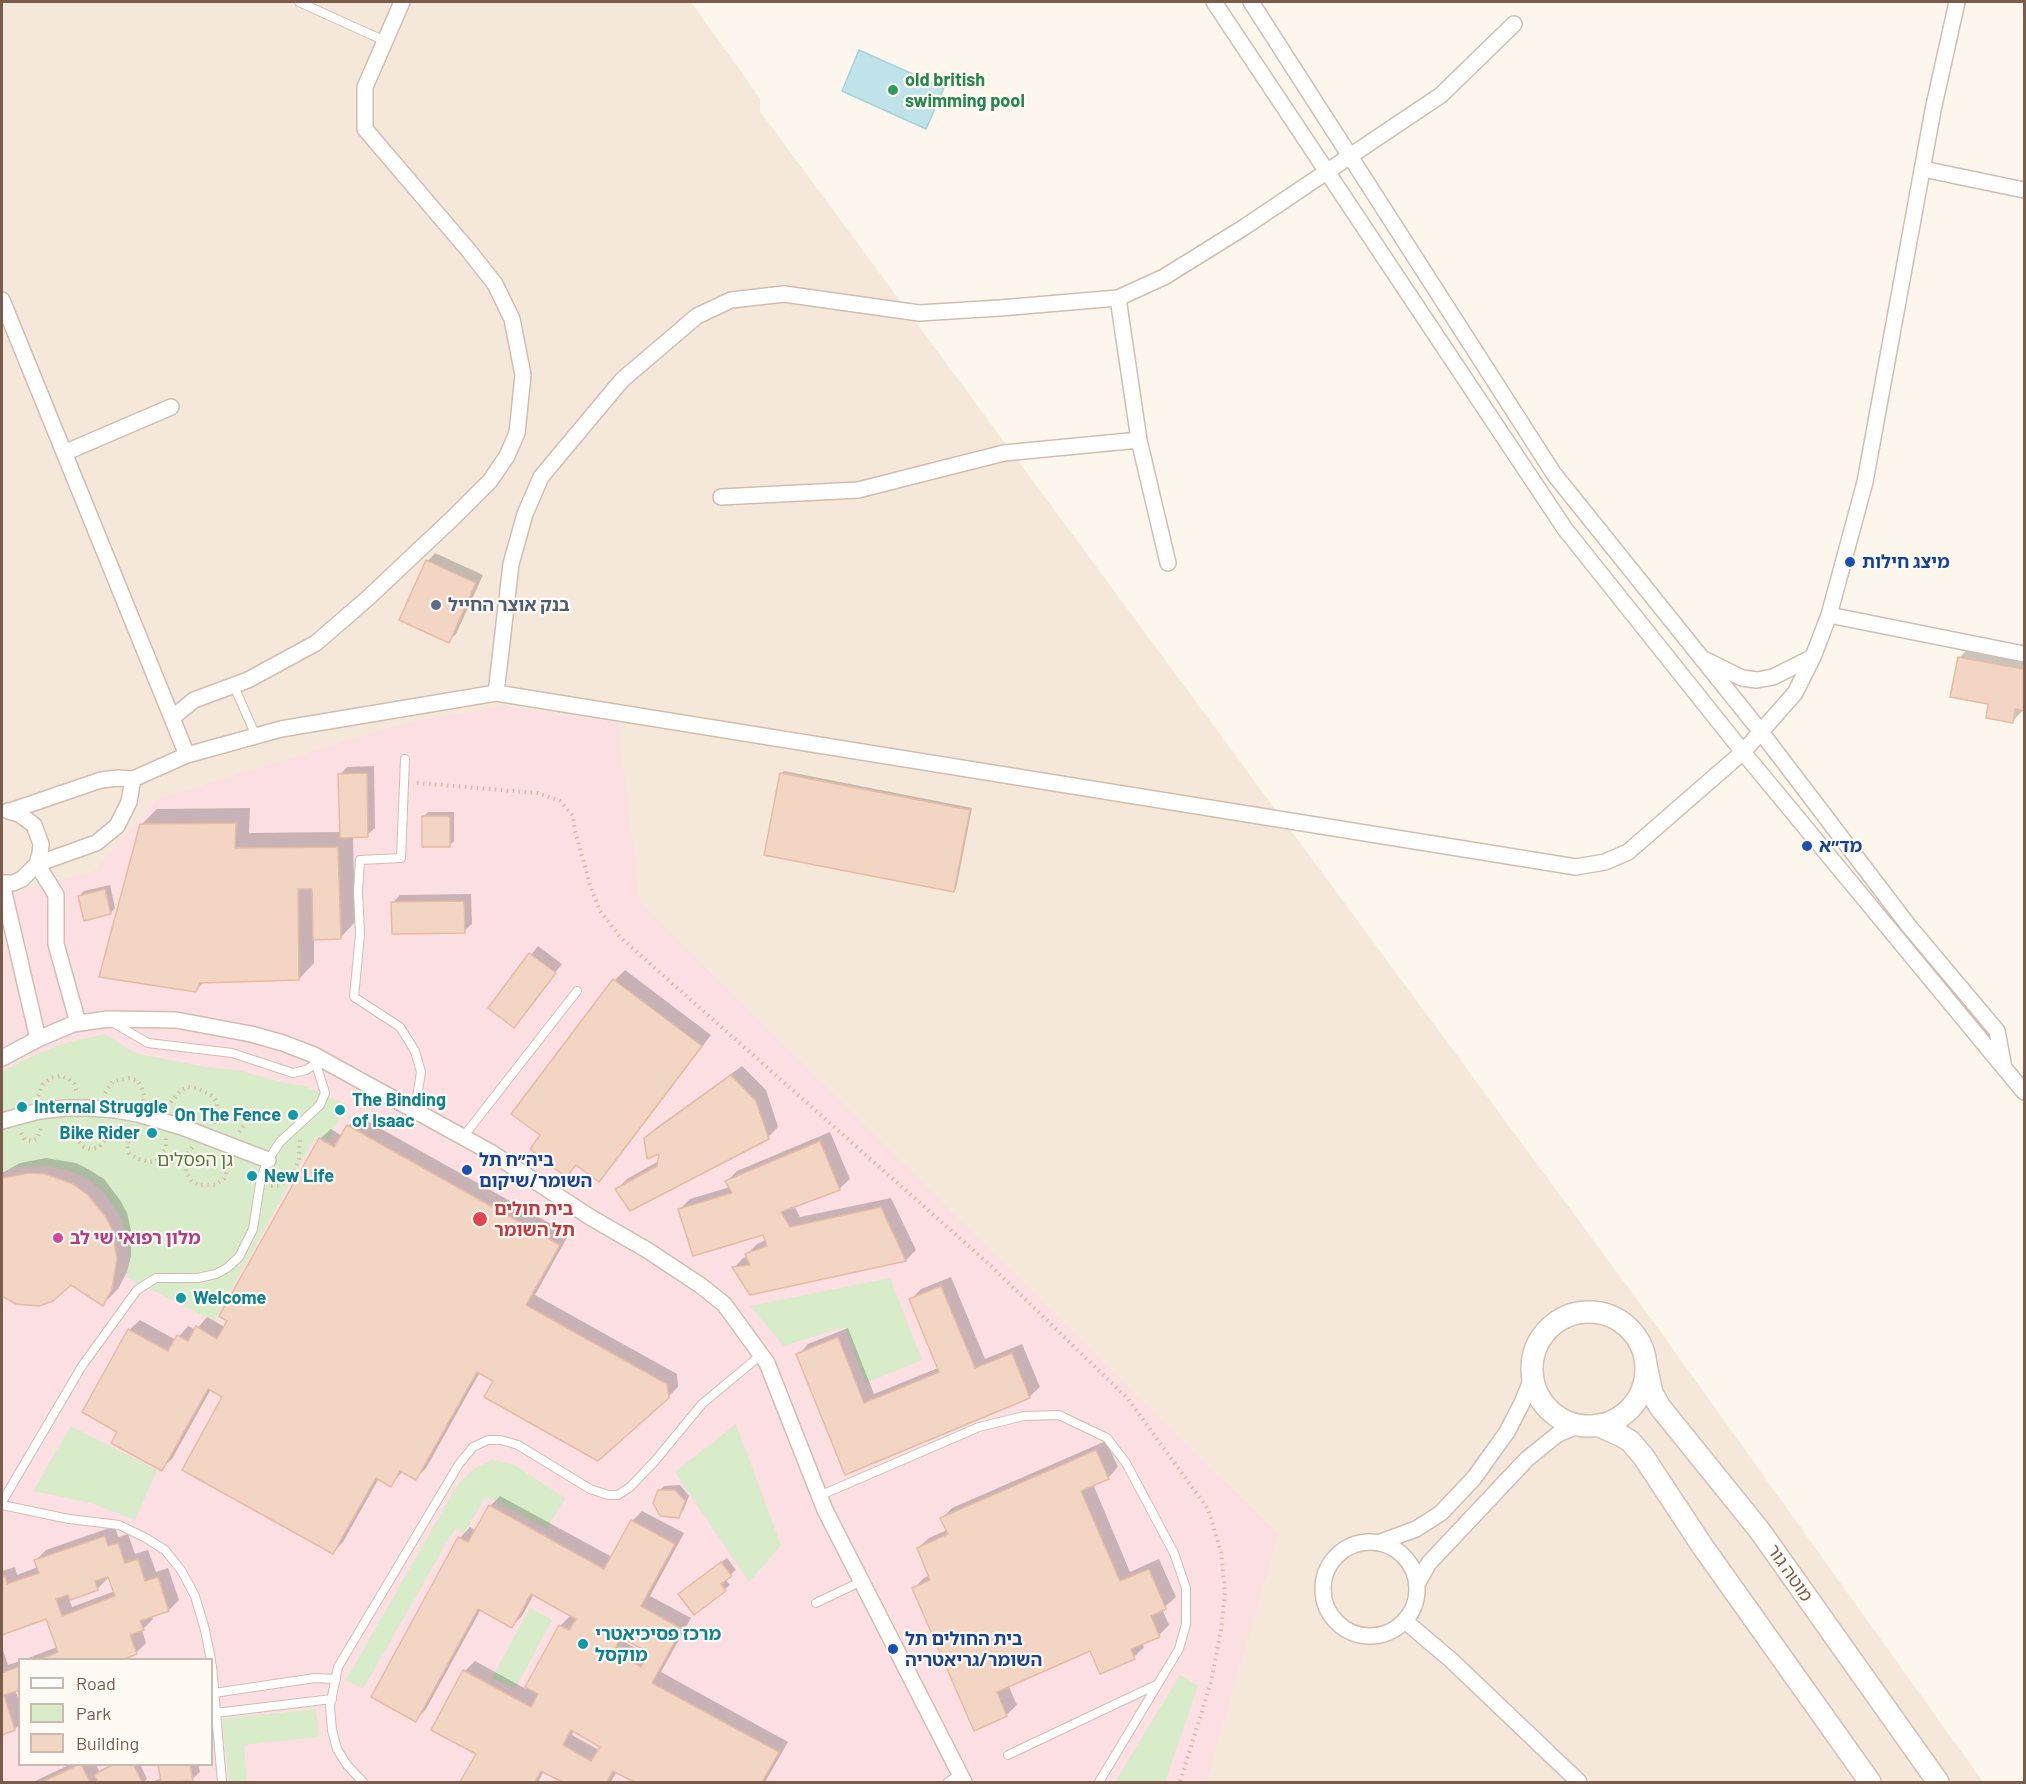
<!DOCTYPE html>
<meta charset="utf-8">
<style>
body{margin:0}
#map{position:relative;width:2026px;height:1784px;overflow:hidden;background:#fdf6ec;font-family:Barlow,sans-serif}
canvas{display:block}
.frame{position:absolute;inset:0;border:3px solid #7a5c4d;pointer-events:none}
.legend{position:absolute;left:18px;top:1658px;width:195px;height:108px;box-sizing:border-box;background:#fffaf3;border:2px solid #cabbb1;margin:0;padding:8px 10px;list-style:none;font-size:18px;color:#7a5c4d}
.legend li{display:flex;align-items:center;gap:12px;height:30px}
.legend b{width:30px;border:2px solid #cabbb1}
</style>
<div id="map">
<canvas width="2026" height="1784"></canvas>
<div class="frame"></div>
<ul class="legend">
<li><b style="height:8px;background:#fff"></b>Road</li>
<li><b style="height:16px;background:#d8ecc9"></b>Park</li>
<li><b style="height:16px;background:#f3d5c3"></b>Building</li>
</ul>
</div>
<script>
const c = document.querySelector('canvas').getContext('2d');
c.lineJoin = 'round';
function fill(path, color) {
  c.fillStyle = color;
  c.fill(path, 'evenodd');
}
function toPath(rows) {
  const path = new Path2D();
  for (const r of rows) {
    if (r.length === 3) {
      path.moveTo(r[0] + r[2], r[1]);
      path.arc(r[0], r[1], r[2], 0, 2 * Math.PI);
      continue;
    }
    path.moveTo(r[0], r[1]);
    for (let i = 2; i < r.length; i += 2) path.lineTo(r[i], r[i + 1]);
  }
  return path;
}
function stroke(path, color, width, dash) {
  c.strokeStyle = color;
  c.lineWidth = width;
  c.lineCap = dash ? 'butt' : 'round';
  c.setLineDash(dash || []);
  c.stroke(path);
}
function drawText(font, color, halo, rows, align = 'center') {
  c.font = font + ' Barlow,"Noto Sans Hebrew",sans-serif';
  c.lineWidth = 4.5;
  c.setLineDash([]);
  c.textBaseline = 'middle';
  c.strokeStyle = halo;
  c.fillStyle = color;
  for (const [text, x, y, turn = 0] of rows) {
    c.save();
    c.translate(x, y);
    c.rotate((+turn || 0) * Math.PI / 180);
    c.textAlign = isNaN(turn) ? turn : align;
    if (halo) c.strokeText(text, 0, 0);
    c.fillText(text, 0, 0);
    c.restore();
  }
}
fill(toPath([
 [2,2,691,2,760,98,760,111,1650,1317,1983,1782,2,1782],
 [20,1660,212,1660,212,1764,20,1764]
]), '#f5e8da');
fill(toPath([
 [505,706,618,723,640,903,1278,1535,1206,1782,2,1782,2,895,93,872,158,799,405,723],
 [20,1660,212,1660,212,1764,20,1764]
]), '#fbdfe3');
fill(toPath([
 [105,1034,135,1053,205,1067,241,1071,281,1082,304,1086,346,1104,329,1139,315,1137,214,1321,126,1277,129,1260,127,1236,120,1217,104,1193,89,1180,67,1170,43,1166,16,1167,2,1172,2,1072,19,1062,64,1043],
 [890,1278,922,1360,866,1383,844,1327,784,1346,750,1306],
 [736,1424,781,1545,749,1582,675,1472],
 [71,1426,157,1470,135,1520,91,1503,33,1491],
 [492,1460,513,1464,565,1498,547,1529,486,1496,464,1534,455,1528,363,1689,346,1680,458,1484,475,1468],
 [530,1608,552,1620,515,1689,492,1678],
 [1180,1675,1198,1686,1165,1782,1115,1782],
 [316,1709,319,1737,244,1745,247,1782,229,1782,222,1719]
]), '#d8ecc9');
const water = toPath([
 [859,50,944,88,926,129,842,91,859,50]
]);
fill(water, '#bfe3e8');
stroke(water, '#a5d3da', 1.5);
fill(toPath([
 [435,553,483,575,456,634,448,641,428,561],
 [1970,647,2024,657,2024,709,2012,722,1990,703,1959,658],
 [374,766,375,828,367,835,353,836,355,922,340,938,314,938,314,963,299,979,205,981,196,990,141,825,157,809,250,808,249,833,341,832,340,775,347,767],
 [784,771,972,808,956,889,954,891,782,773],
 [428,812,454,812,454,841,449,846,423,817],
 [110,885,115,908,111,913,85,919,79,896,84,891],
 [471,894,472,924,464,931,393,902,400,895],
 [538,946,562,964,514,1026,490,1008],
 [625,970,711,1035,609,1170,598,1180,577,1164,566,1175,542,1135,513,1113,615,980],
 [742,1066,766,1090,778,1127,768,1137,617,1189,627,1179,659,1161,660,1151,645,1139,656,1128],
 [358,1116,569,1234,535,1295,677,1374,678,1387,668,1397,495,1381,480,1372,426,1468,416,1478,403,1471,391,1485,379,1478,343,1542,333,1553,225,1396,211,1389,172,1459,161,1469,119,1431,129,1330,140,1320,176,1340,188,1326,196,1330,207,1317,225,1327,320,1139,331,1129,342,1136,348,1126],
 [830,1132,850,1179,839,1189,794,1206,800,1217,891,1198,916,1250,906,1260,750,1293,734,1268,743,1258,748,1257,747,1254,757,1244,766,1240,764,1233,680,1209,690,1199,730,1187,727,1181,737,1171],
 [46,1158,76,1163,88,1169,104,1179,120,1200,127,1213,131,1230,131,1256,127,1272,118,1289,103,1304,70,1283,2,1294,2,1173,20,1163],
 [951,1277,985,1359,1022,1344,1040,1387,1029,1397,846,1473,798,1355,808,1344,848,1328,874,1394,938,1368,911,1299,921,1289],
 [1106,1441,1118,1467,1108,1478,1093,1484,1130,1572,1159,1559,1176,1597,1162,1609,1169,1625,1159,1635,1142,1643,1144,1647,1134,1657,1091,1649,1008,1685,1017,1705,1006,1715,914,1588,924,1578,930,1575,918,1548,929,1538,947,1530,942,1518,952,1508],
 [680,1485,689,1496,683,1511,678,1516,659,1491,664,1486],
 [500,1496,612,1557,632,1521,642,1511,684,1533,650,1596,691,1618,661,1672,788,1742,765,1782,637,1782,617,1771,611,1782,565,1782,544,1771,538,1782,462,1782,478,1754,465,1671,475,1661,526,1689,560,1626,571,1615,534,1594,522,1616,512,1626,481,1609,426,1709,416,1720,373,1696,460,1538,470,1527,476,1531,490,1506],
 [624,1638,651,1653,649,1656,623,1641],
 [574,1730,602,1746,599,1750,572,1735],
 [115,1526,118,1537,128,1534,135,1554,148,1550,156,1572,168,1568,179,1600,169,1610,152,1616,153,1619,142,1630,146,1643,136,1653,127,1656,128,1660,23,1660,57,1647,47,1617,2,1633,2,1571,15,1567,17,1575,38,1567,36,1560,46,1550],
 [109,1577,115,1591,72,1607,69,1599,98,1588],
 [727,1558,736,1570,725,1579,730,1585,695,1613,685,1590],
 [2,1647,8,1665,20,1661,20,1689,15,1690,20,1703,20,1724,15,1729,2,1733],
 [71,1764,96,1764,99,1771,112,1764,140,1764,147,1779,143,1782,33,1782],
 [159,1764,198,1764,200,1772,192,1779,177,1782,151,1782,162,1778]
]), '#0003');
const building = toPath([
 [426,560,476,583,449,643,399,620,426,560],
 [1958,657,2024,669,2024,711,2015,709,2013,723,1986,718,1988,704,1950,697,1958,657],
 [367,773,368,837,340,838,338,774,367,773],
 [780,773,970,810,954,892,764,855,780,773],
 [422,816,450,816,450,847,422,847,422,816],
 [236,823,235,848,338,847,341,939,313,940,312,889,298,889,299,980,200,983,196,992,99,977,140,824,236,823],
 [105,889,111,914,84,921,78,896,105,889],
 [464,901,465,933,392,934,391,902,464,901],
 [529,953,556,973,514,1028,488,1008,529,953],
 [613,979,702,1046,599,1182,576,1165,566,1177,530,1149,540,1135,511,1114,613,979],
 [731,1075,756,1101,769,1139,630,1211,615,1189,657,1166,659,1154,647,1159,644,1138,731,1075],
 [347,1125,560,1245,526,1305,667,1384,669,1398,598,1461,484,1397,493,1381,477,1372,416,1480,400,1471,391,1487,376,1478,333,1554,182,1470,222,1397,208,1389,162,1471,111,1443,117,1432,82,1412,128,1329,168,1351,177,1335,188,1341,196,1326,217,1339,227,1321,219,1316,319,1138,334,1147,347,1125],
 [820,1141,840,1190,781,1212,790,1227,881,1207,906,1261,750,1295,732,1267,750,1265,745,1254,767,1246,763,1235,693,1256,678,1209,732,1193,725,1181,820,1141],
 [29,1173,45,1174,73,1184,88,1195,105,1216,112,1229,117,1259,112,1289,103,1306,71,1285,53,1301,39,1306,16,1304,2,1296,2,1178,29,1173],
 [941,1286,975,1368,1012,1353,1030,1398,845,1475,796,1354,838,1337,864,1403,939,1372,909,1299,941,1286],
 [1096,1450,1109,1479,1081,1491,1120,1581,1149,1569,1166,1609,1151,1616,1160,1637,1131,1649,1135,1659,1100,1674,1090,1651,997,1692,1007,1716,974,1731,912,1588,930,1580,917,1548,948,1534,940,1518,1096,1450],
 [658,1490,675,1490,685,1501,679,1518,660,1516,653,1503,658,1490],
 [489,1505,604,1569,631,1520,675,1544,641,1606,682,1629,652,1683,779,1752,762,1782,634,1782,613,1771,607,1782,562,1782,541,1771,535,1782,460,1782,476,1754,431,1730,463,1670,531,1707,538,1694,525,1687,559,1625,569,1630,576,1619,531,1594,512,1628,478,1609,416,1722,371,1697,458,1537,468,1542,489,1505],
 [621,1637,649,1653,641,1667,614,1651,621,1637],
 [571,1730,600,1747,591,1761,563,1745,571,1730],
 [105,1536,108,1546,118,1543,125,1563,138,1559,145,1581,158,1577,169,1611,140,1621,144,1630,130,1635,137,1654,122,1660,38,1660,58,1652,46,1619,2,1635,2,1577,5,1576,7,1584,39,1573,34,1560,105,1536],
 [108,1577,115,1596,62,1616,56,1599,68,1595,70,1600,98,1590,95,1581,108,1577],
 [721,1562,732,1576,721,1584,726,1591,694,1615,678,1594,721,1562],
 [20,1666,20,1690,4,1695,15,1730,2,1735,2,1673,20,1666],
 [81,1764,90,1782,42,1782,80,1764,81,1764],
 [114,1764,133,1764,142,1782,98,1782,94,1775,114,1764],
 [158,1764,190,1764,193,1781,161,1782,158,1764]
]);
fill(building, '#f3d5c3');
stroke(building, '#e6bba3', 1.5);
const lane = toPath([
 [299,2,385,41],
 [237,693,256,736],
 [405,759,401,858,360,860,358,892,360,934,354,997,400,1027,415,1051,421,1072,415,1110],
 [112,1022,148,1043,232,1053,293,1073,306,1070,318,1062],
 [463,1137,577,991],
 [819,1496,979,1427,1024,1416,1059,1415,1107,1438,1126,1463,1174,1553,1186,1588,1186,1624,1179,1649,1099,1782],
 [2,1502,82,1366,137,1290,156,1278,198,1278,216,1274,227,1268,239,1257,253,1229,261,1178,268,1160,280,1142,320,1105,325,1093,316,1064],
 [2,1505,69,1519,119,1525,144,1537,165,1550,181,1570,195,1596,205,1630,211,1660],
 [816,1603,862,1581],
 [212,1666,222,1782],
 [214,1693,315,1678,336,1679],
 [216,1713,332,1699],
 [1008,1755,1158,1684],
 [363,1782,347,1765,337,1749,332,1730,330,1706,338,1667,459,1464,473,1447,488,1440,501,1440,518,1445,590,1489,608,1495,618,1495,630,1487,654,1462,702,1404,762,1354],
 [948,1782,959,1775]
]);
const street = toPath([
 [1214,2,1565,529,1743,752,2024,1092],
 [1251,2,1554,474,1761,732,1908,925,1997,1031,2004,1068],
 [1923,169,2024,190],
 [1118,298,1139,440,1168,563],
 [2,300,187,755],
 [64,453,171,407],
 [721,497,858,490,1004,453,1139,440],
 [1829,615,2024,654],
 [1706,660,1742,678,1757,680,1773,677,1813,657],
 [496,693,511,564,525,514,541,477,622,380,697,316,731,300,784,294,919,313,1000,308,1118,298,1164,277,1243,228,1441,95,1514,24],
 [172,718,194,700,248,680,316,643,368,598,456,515,490,481,507,456,517,433,523,375,512,319,495,284,469,251,365,129,365,87,402,2],
 [10,811,101,780,118,778,133,779,187,755,281,729,496,693,1576,867,1605,862,1628,852,1743,752,1795,693,1813,657,1829,615,1865,482,1933,110,1957,2],
 [2,883,13,883,22,879,37,864,40,854,41,844,34,825,19,814,8,811],
 [2,884,38,1039],
 [78,1023,56,944,56,895,37,864,96,843,117,826,129,802,133,779],
 [2,1058,38,1039,73,1024,108,1019,176,1020,251,1034,283,1043,314,1055,492,1153,590,1217,647,1250,700,1285,724,1304,767,1363,825,1510,964,1782],
 [2,1121,39,1111,66,1108,88,1108,116,1110,138,1114,182,1127,268,1160],
 [1370,1589,47],
 [1378,1543,1416,1529,1441,1513,1474,1478,1507,1432,1522,1403,1532,1378],
 [1417,1584,1429,1563,1527,1459,1558,1434,1580,1425],
 [1405,1621,1451,1660,1579,1782]
]);
const secondary = toPath([
 [1589,1369,57],
 [1646,1365,1652,1393,1660,1407,1760,1531,1938,1782],
 [1597,1425,1620,1435,1630,1441,1643,1456,1703,1547,1870,1782]
]);
stroke(lane, '#d1beb0', 10);
stroke(street, '#d1beb0', 18);
stroke(secondary, '#d6c0b0', 24);
stroke(toPath([
 [417,783,538,793,560,801,573,816,575,831,591,888,600,911,621,938,990,1265,1128,1399,1208,1509,1221,1552,1225,1592,1221,1630,1211,1682,1180,1782],
 [105,1093,113,1081,130,1078,138,1081,141,1086,144,1095,143,1101],
 [38,1096,43,1084,51,1078,60,1076,69,1079,74,1084,77,1093],
 [167,1107,181,1090,188,1087,197,1088,211,1095,217,1102,217,1109,214,1124],
 [74,1125,77,1140,84,1147,90,1149,98,1148,105,1140,106,1124],
 [133,1130,127,1146,129,1153,136,1158,148,1162,156,1161,161,1155,166,1148,166,1138],
 [239,1132,247,1121,256,1116,274,1116,284,1121],
 [21,1133,25,1140,32,1141,37,1139,42,1126],
 [192,1147,187,1154,186,1172,191,1180,198,1185,215,1185,224,1179,230,1162],
 [271,1186,279,1186,294,1173,299,1159,300,1140]
]), '#d9b8a5', 4, [1.5, 4.5]);
stroke(lane, '#fff', 8);
stroke(street, '#fff', 15);
stroke(secondary, '#fff', 21);
for (const [x, y, r, color] of [
 [893,90,6,"#2e9e5b"],
 [1850,562,6,"#1a4fb4"],
 [436,605,6,"#5c6f8a"],
 [1807,846,6,"#1a4fb4"],
 [22,1107,6,"#0f9aa8"],
 [340,1110,6,"#0f9aa8"],
 [293,1115,6,"#0f9aa8"],
 [152,1133,6,"#0f9aa8"],
 [467,1170,6,"#1a4fb4"],
 [252,1176,6,"#0f9aa8"],
 [480,1219,8,"#e0444e"],
 [58,1238,6,"#d1479c"],
 [181,1298,6,"#0f9aa8"],
 [583,1644,6,"#0f9aa8"],
 [893,1649,6,"#1a4fb4"]
]) {
  const dot = new Path2D();
  dot.arc(x, y, r, 0, 2 * Math.PI);
  c.fillStyle = color;
  c.fill(dot);
  stroke(dot, '#fffaf3', 2);
}
drawText('bold 18px', '#27864d', '#fffaf3', [
 ["old british",905,80],
 ["swimming pool",905,101]
], 'left');
drawText('bold 18px', '#164399', '#fffaf3', [
 ["מיצג חילות",1862,562],
 ["מד״א",1819,846],
 ["ביה״ח תל",479,1160],
 ["השומר/שיקום",479,1181],
 ["בית החולים תל",905,1639],
 ["השומר/גריאטריה",905,1660]
], 'left');
drawText('bold 18px', '#4e5e75', '#fffaf3', [
 ["בנק אוצר החייל",448,605]
], 'left');
drawText('bold 18px', '#0d838f', '#fffaf3', [
 ["The Binding",352,1100],
 ["of Isaac",352,1121],
 ["Internal Struggle",34,1107],
 ["On The Fence",281,1115,"right"],
 ["Bike Rider",140,1133,"right"],
 ["New Life",264,1176],
 ["Welcome",193,1298],
 ["מרכז פסיכיאטרי",595,1634],
 ["מוקסל",595,1655]
], 'left');
drawText('18px', '#537a41', '#fffaf3', [
 ["גן הפסלים",195,1160]
]);
drawText('bold 18px', '#be3a42', '#fffaf3', [
 ["בית חולים",494,1209],
 ["תל השומר",494,1230]
], 'left');
drawText('bold 18px', '#b23c85', '#fffaf3', [
 ["מלון רפואי שי לב",70,1238]
], 'left');
drawText('18px', '#7a5c4d', '#fffaf3', [
 ["מוטה גור",1790,1573,55]
]);
</script>
